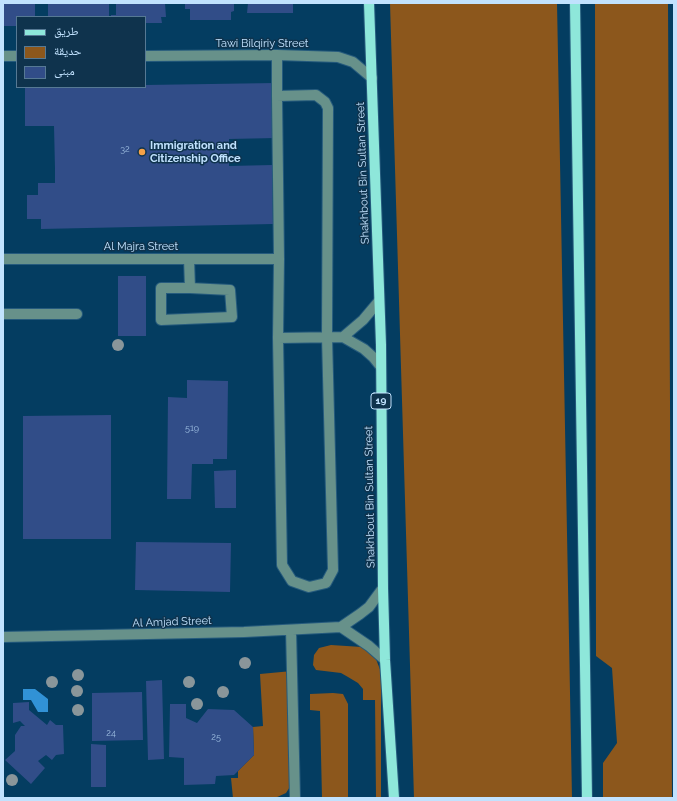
<!DOCTYPE html>
<meta charset="utf-8">
<style>
body{margin:0}
#map{position:relative;width:677px;height:801px;overflow:hidden;background:#043d61;font-family:Raleway,"Noto Naskh Arabic",sans-serif}
canvas{display:block}
.frame{position:absolute;inset:0;border:4px solid #c1e2fe;pointer-events:none}
.legend{position:absolute;left:16px;top:16px;width:130px;height:72px;box-sizing:border-box;background:#0f334d;border:1px solid #567994;margin:0;padding:5px 7px;list-style:none;font-size:12px;color:#c1e2fe}
.legend li{display:flex;align-items:center;gap:8px;height:20px}
.legend b{width:20px;border:1px solid #567994}
</style>
<div id="map">
<canvas width="677" height="801"></canvas>
<div class="frame"></div>
<ul class="legend">
<li><b style="height:5px;background:#8ee7da"></b>طريق</li>
<li><b style="height:11px;background:#8c571c"></b>حديقة</li>
<li><b style="height:11px;background:#314d88"></b>مبنى</li>
</ul>
</div>
<script>
const c = document.querySelector('canvas').getContext('2d');
c.lineJoin = 'round';
function fill(path, color) {
  c.fillStyle = color;
  c.fill(path, 'evenodd');
}
function toPath(rows) {
  const path = new Path2D();
  for (const r of rows) {
    path.moveTo(r[0], r[1]);
    for (let i = 2; i < r.length; i += 2) path.lineTo(r[i], r[i + 1]);
  }
  return path;
}
function stroke(path, color, width, dash) {
  c.strokeStyle = color;
  c.lineWidth = width;
  c.lineCap = dash ? 'butt' : 'round';
  c.setLineDash(dash || []);
  c.stroke(path);
}
function drawText(font, color, halo, rows, align = 'center') {
  c.font = font + ' Raleway,sans-serif';
  c.lineWidth = 3;
  c.setLineDash([]);
  c.textBaseline = 'middle';
  c.strokeStyle = halo;
  c.fillStyle = color;
  for (const [text, x, y, turn = 0] of rows) {
    c.save();
    c.translate(x, y);
    c.rotate((+turn || 0) * Math.PI / 180);
    c.textAlign = isNaN(turn) ? turn : align;
    if (halo) c.strokeText(text, 0, 0);
    c.fillText(text, 0, 0);
    c.restore();
  }
}
fill(toPath([
 [390,3,557,3,572,798,414,798],
 [595,3,668,3,672,798,603,798,603,763,617,743,612,668,596,656],
 [331,645,362,647,374,654,381,672,381,798,376,798,375,700,363,700,363,689,358,683,348,677,341,673,316,670,313,665,314,655,319,648],
 [292,671,293,782,286,793,275,798,233,798,231,778,238,778,238,771,254,755,253,727,263,726,260,674],
 [333,693,343,694,348,704,348,798,322,798,320,711,310,710,310,694]
]), '#8c571c');
fill(toPath([
 [23,689,35,689,48,699,48,712,38,712,31,700,23,700]
]), '#3192d6');
fill(toPath([
 [3,3,35,3,35,17,17,17,17,26,3,26],
 [48,3,109,3,109,17,48,17],
 [116,3,165,3,166,17,161,17,162,23,145,23,145,17,111,17,111,15,116,15],
 [185,3,234,3,234,11,231,12,231,20,190,20,190,9,185,9],
 [248,3,293,3,293,13,247,13],
 [275,83,276,138,229,139,229,166,272,165,273,224,41,229,41,219,27,219,27,195,38,195,38,183,55,183,55,169,54,126,25,126,25,88,145,87,145,85],
 [118,276,146,276,146,336,118,336],
 [187,380,228,381,227,459,213,459,213,464,192,464,191,499,167,499,168,397,187,398],
 [111,415,111,539,23,539,23,416],
 [236,470,236,508,215,508,214,471],
 [136,542,231,543,230,592,135,590],
 [162,680,164,759,148,760,146,681],
 [142,692,143,740,92,741,92,693],
 [29,702,29,710,47,725,50,720,56,725,63,725,64,754,56,755,52,760,46,755,38,761,45,768,31,784,5,760,15,751,15,735,21,726,25,726,20,721,13,723,13,703],
 [170,704,186,704,186,718,197,723,208,709,234,710,253,727,254,755,234,775,216,776,215,784,184,785,184,758,169,757],
 [91,744,106,745,106,787,91,787]
]), '#314d88');
const minor = toPath([
 [277,55,277,96,279,259,278,338,282,565,292,581,309,587,326,583,333,570,327,337,328,108,325,102,316,95,277,96],
 [3,56,17,56],
 [145,56,277,55,338,57,353,62,372,78],
 [3,259,279,259],
 [189,259,190,288,161,288,161,320,232,317,230,290,190,288],
 [3,314,77,314],
 [343,337,363,320,379,301],
 [278,338,343,337,364,349,373,357,381,367],
 [341,627,369,646,385,660],
 [291,630,295,798],
 [3,637,244,632,341,627,360,614,369,607,383,588]
]);
const major = toPath([
 [369,3,381,345,383,588,385,660,394,798],
 [575,3,587,798]
]);
stroke(minor, '#265b7d', 12);
stroke(major, '#265b7d', 12);
stroke(minor, '#67918a', 10);
stroke(major, '#8ee7da', 10);
c.fillStyle = '#8a969a';
for (const [x, y] of [
 [118,345],
 [245,663],
 [78,675],
 [52,682],
 [189,682],
 [77,691],
 [223,692],
 [197,704],
 [78,710],
 [12,780]
]) {
  c.beginPath();
  c.arc(x, y, 6, 0, 2 * Math.PI);
  c.fill();
}
for (const [x, y, r, color] of [
 [142,152,4,"#f7a248"]
]) {
  const dot = new Path2D();
  dot.arc(x, y, r, 0, 2 * Math.PI);
  c.fillStyle = color;
  c.fill(dot);
  stroke(dot, '#0f334d', 1.5);
}
drawText('9px', '#9dbde0', null, [
 ["32",125,149],
 ["519",192,428],
 ["24",111,733],
 ["25",216,737]
]);
for (const [x, y, w] of [
 [381,401,20]
]) {
  const box = new Path2D();
  box.roundRect(x - w / 2, y - 8, w, 16, 3);
  c.fillStyle = '#0f334d';
  c.fill(box);
  stroke(box, '#c1e2fe', 1);
}
drawText('bold 10px', '#c1e2fe', null, [
 ["19",381,401]
]);
drawText('11px', '#c1e2fe', '#0f334d', [
 ["Tawi Bilqiriy Street",262,44],
 ["Shakhbout Bin Sultan Street",363,173,-92],
 ["Al Majra Street",141,247],
 ["Shakhbout Bin Sultan Street",370,497,-91],
 ["Al Amjad Street",172,622,-2]
]);
drawText('bold 11px', '#c1e2fe', '#0f334d', [
 ["Immigration and",150,146],
 ["Citizenship Office",150,159]
], 'left');
</script>
